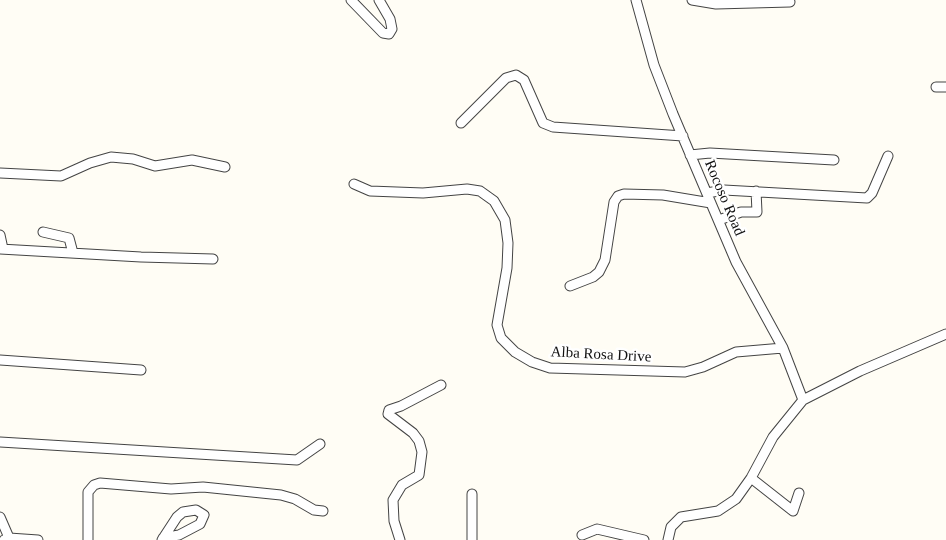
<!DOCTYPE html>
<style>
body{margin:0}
canvas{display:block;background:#fffdf5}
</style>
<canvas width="946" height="540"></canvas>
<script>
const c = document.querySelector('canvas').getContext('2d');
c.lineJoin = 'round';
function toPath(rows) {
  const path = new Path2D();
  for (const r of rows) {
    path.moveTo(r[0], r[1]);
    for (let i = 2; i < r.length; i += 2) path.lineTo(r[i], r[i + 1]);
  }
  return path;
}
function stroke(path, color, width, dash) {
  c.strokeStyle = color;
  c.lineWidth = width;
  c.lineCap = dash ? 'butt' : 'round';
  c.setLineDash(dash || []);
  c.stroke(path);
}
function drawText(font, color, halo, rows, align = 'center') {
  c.font = font + ' "Times New Roman",serif';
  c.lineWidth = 5;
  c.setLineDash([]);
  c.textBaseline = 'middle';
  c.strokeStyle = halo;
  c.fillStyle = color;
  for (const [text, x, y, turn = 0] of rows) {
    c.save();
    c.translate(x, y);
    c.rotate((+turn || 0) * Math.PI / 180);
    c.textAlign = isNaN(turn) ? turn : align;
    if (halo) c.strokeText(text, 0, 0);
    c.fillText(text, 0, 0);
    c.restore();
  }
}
const minor = toPath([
 [351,0,383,33,389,34,392,29,390,19,379,0],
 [636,0,654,65,673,114,736,262,783,348,803,400],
 [692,0,716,4,790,2],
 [936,87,946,87],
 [461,123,506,78,516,75,524,80,543,123,553,127,683,136],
 [690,155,710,153,834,160],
 [0,173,61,176,90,163,111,157,133,159,155,166,192,160,225,167],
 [354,184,370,191,423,193,467,189,480,191,494,201,505,220,508,243,507,268,497,325,501,338,515,352,532,362,550,368,685,372,703,367,736,352,783,348],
 [707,193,724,190,867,198,872,193,888,156],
 [719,220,741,212,757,212,756,191],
 [43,232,69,238,73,253],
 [0,235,3,249],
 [0,249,141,257,213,259],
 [570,286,593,277,599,272,605,260,614,202,618,196,624,194,663,195,711,203],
 [0,360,141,370],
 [0,442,297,460,320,444],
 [751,478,793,511,799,493],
 [472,494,472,540],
 [0,517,10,540],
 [582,535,597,529,644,540],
 [4,540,9,538,38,540],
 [88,540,88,492,94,485,100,483,171,489,203,487,281,495,295,499,314,510,323,511],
 [162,540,177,517,183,512,196,510,204,515,200,524,179,535,163,538],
 [400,540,394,521,393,500,402,485,419,475,422,452,419,441,413,433,388,414,389,410,401,406,441,385],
 [668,540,671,527,681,517,718,511,736,499,751,478,773,437,803,400,860,371,946,334]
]);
stroke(minor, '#444', 11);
stroke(minor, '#fff', 9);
drawText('15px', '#111', '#fff', [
 ["Rocoso Road",724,198,67],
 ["Alba Rosa Drive",601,355,3]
]);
</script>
